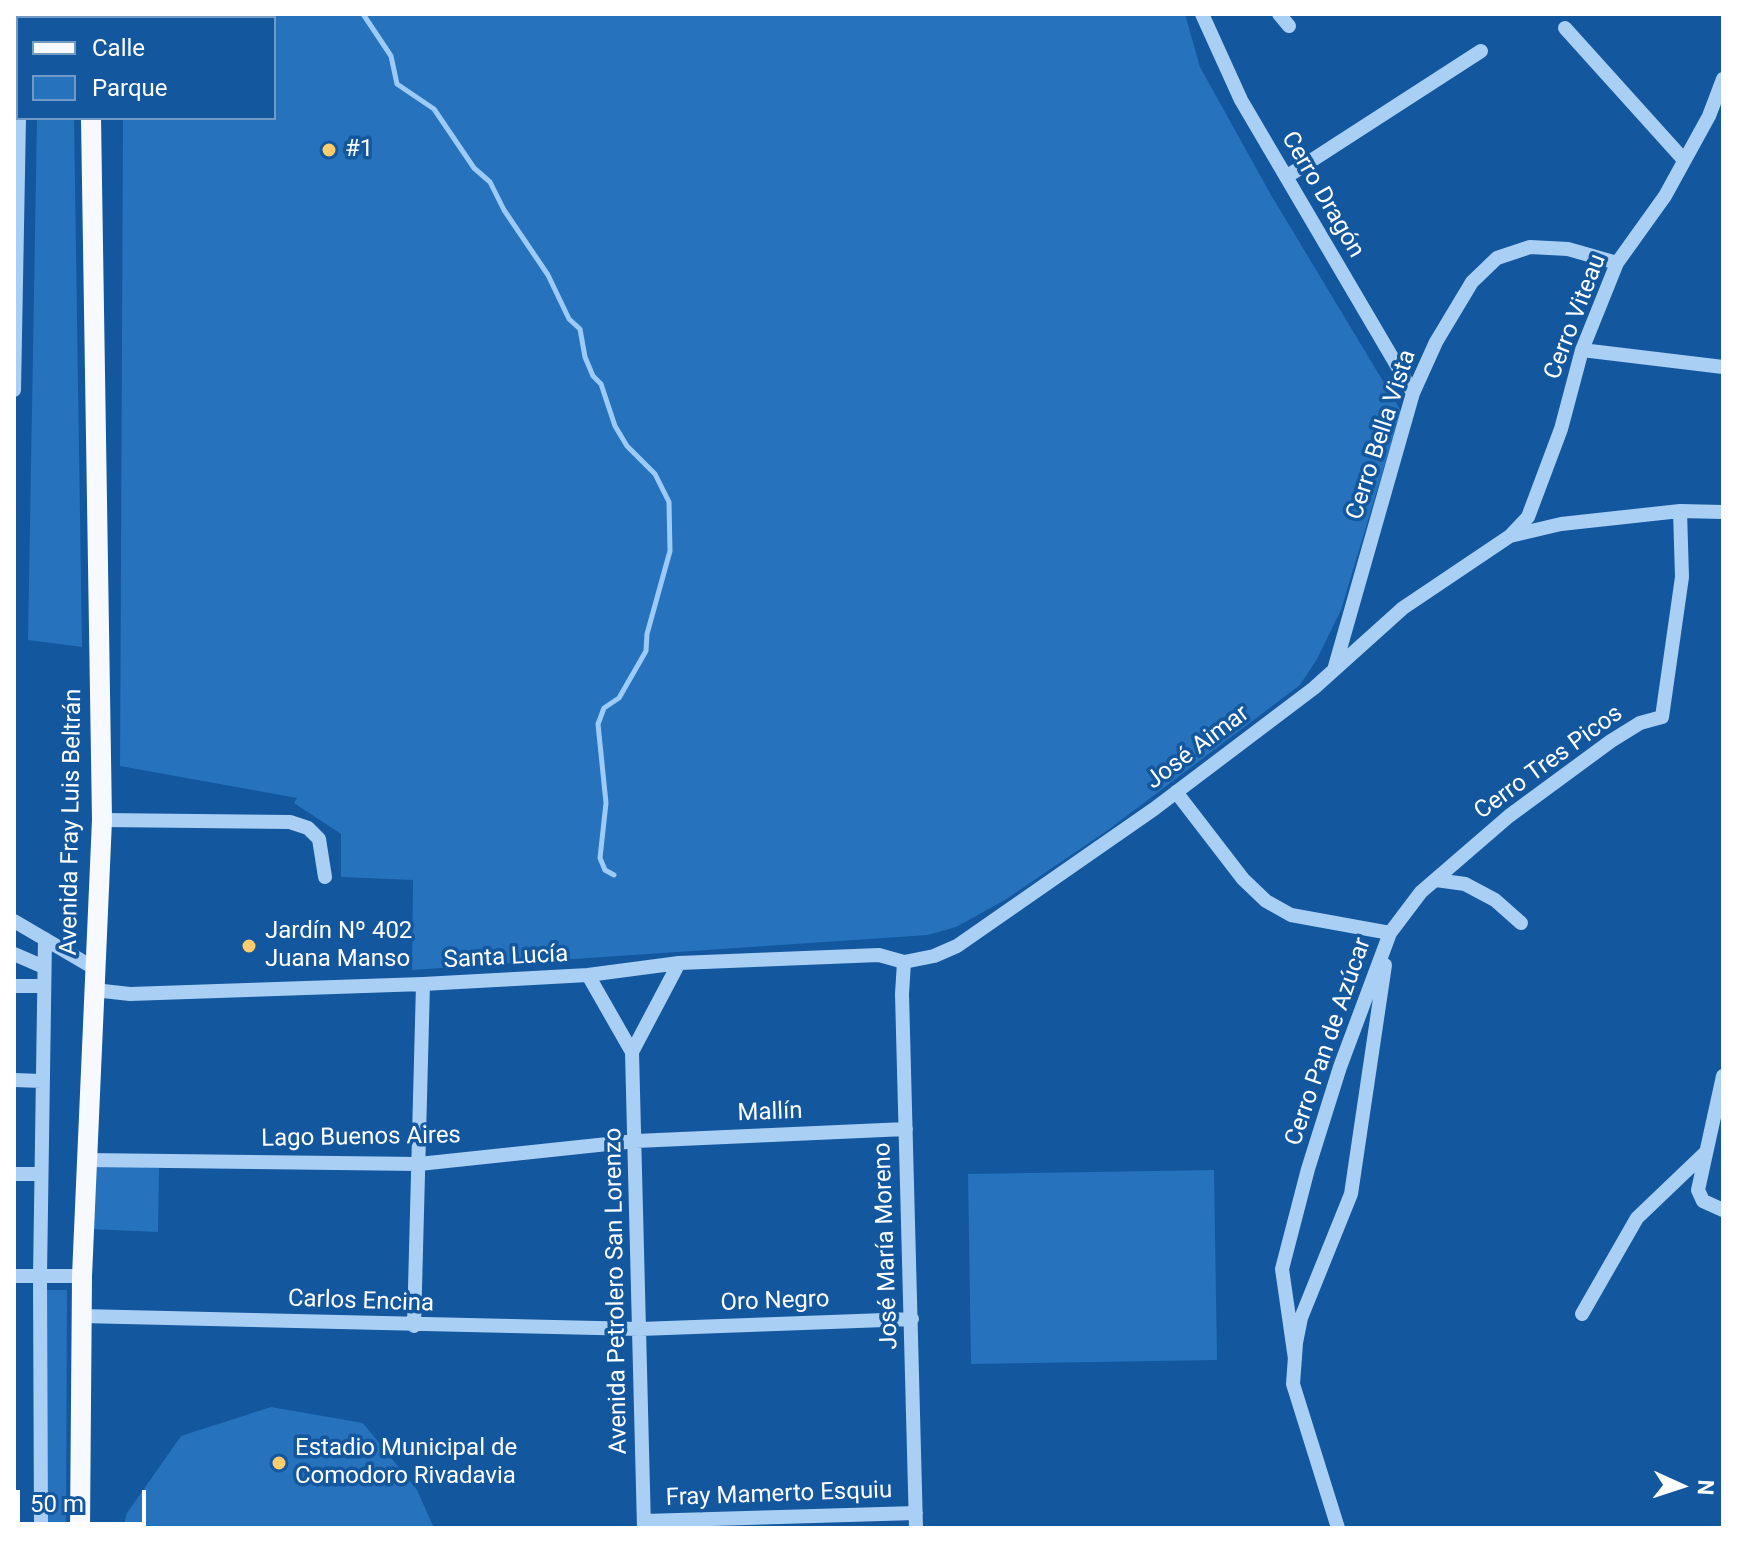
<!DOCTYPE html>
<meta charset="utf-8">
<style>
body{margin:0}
#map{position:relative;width:1737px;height:1542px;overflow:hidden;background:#13579e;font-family:Roboto,sans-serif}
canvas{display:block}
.frame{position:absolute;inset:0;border:16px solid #fff;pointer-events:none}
.legend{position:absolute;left:16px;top:16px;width:260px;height:104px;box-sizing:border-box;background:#13579e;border:2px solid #719ac5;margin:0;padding:10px 14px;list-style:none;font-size:24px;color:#fff}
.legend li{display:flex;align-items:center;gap:16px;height:40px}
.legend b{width:40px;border:2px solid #719ac5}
.north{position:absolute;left:1641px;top:1446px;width:80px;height:80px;-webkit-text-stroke:6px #13579e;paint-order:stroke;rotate:93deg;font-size:22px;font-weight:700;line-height:32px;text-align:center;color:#fff}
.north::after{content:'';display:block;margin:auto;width:28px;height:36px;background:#fff;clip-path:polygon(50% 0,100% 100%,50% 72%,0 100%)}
.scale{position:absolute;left:16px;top:1490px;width:130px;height:36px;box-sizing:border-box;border:4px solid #fff;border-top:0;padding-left:10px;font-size:24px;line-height:28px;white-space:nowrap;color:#fff;-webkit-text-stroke:6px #13579e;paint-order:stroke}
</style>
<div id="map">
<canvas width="1737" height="1542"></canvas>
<div class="frame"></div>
<ul class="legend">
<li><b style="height:10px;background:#f6faff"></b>Calle</li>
<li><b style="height:22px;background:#2672bc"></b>Parque</li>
</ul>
<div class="north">N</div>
<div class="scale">50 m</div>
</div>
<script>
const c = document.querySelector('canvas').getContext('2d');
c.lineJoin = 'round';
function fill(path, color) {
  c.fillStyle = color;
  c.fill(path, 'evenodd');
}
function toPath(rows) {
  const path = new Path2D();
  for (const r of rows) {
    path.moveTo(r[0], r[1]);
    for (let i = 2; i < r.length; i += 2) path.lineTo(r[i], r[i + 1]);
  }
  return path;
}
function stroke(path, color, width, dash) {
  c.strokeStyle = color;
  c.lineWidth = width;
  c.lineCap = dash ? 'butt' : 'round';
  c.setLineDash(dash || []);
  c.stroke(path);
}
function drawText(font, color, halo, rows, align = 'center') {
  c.font = font + ' Roboto,sans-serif';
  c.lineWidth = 7;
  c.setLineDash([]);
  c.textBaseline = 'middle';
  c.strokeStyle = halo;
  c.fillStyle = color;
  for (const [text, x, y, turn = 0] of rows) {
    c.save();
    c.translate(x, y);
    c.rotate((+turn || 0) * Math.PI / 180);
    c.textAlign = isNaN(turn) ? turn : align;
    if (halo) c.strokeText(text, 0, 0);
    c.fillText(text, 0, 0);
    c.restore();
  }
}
fill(toPath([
 [125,14,1185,14,1200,67,1271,195,1401,411,1341,610,1317,659,1300,685,1108,830,1005,900,956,927,928,935,412,970,413,880,341,877,341,834,294,803,297,798,120,766,123,118,274,118,274,18,125,18],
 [37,118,74,118,82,647,28,640],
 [92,1164,159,1168,158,1232,89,1229],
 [1214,1170,1217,1360,971,1364,968,1174],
 [46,1290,67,1290,66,1528,47,1528],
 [271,1407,363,1423,417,1490,434,1528,123,1528,127,1513,181,1436]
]), '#2672bc');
stroke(toPath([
 [363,14,391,56,397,84,434,109,474,168,490,182,504,210,548,275,569,319,580,329,585,357,593,376,601,384,615,426,627,446,655,474,669,502,670,551,647,634,646,651,619,698,604,708,598,724,606,803,600,858,605,870,614,875]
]), '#9ccbf7', 5);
stroke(toPath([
 [1202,14,1241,100,1413,393],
 [1279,14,1289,26],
 [21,18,21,14],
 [1565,28,1684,160],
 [1286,177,1481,51],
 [1582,350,1723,367],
 [14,390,19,118],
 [1511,535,1528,517,1561,429,1582,350,1617,263,1665,196,1709,116,1723,79],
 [1334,670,1413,393,1436,342,1472,282,1497,258,1530,247,1568,249,1617,263],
 [1176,792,1243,879,1266,901,1291,915,1390,933],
 [102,820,290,822,308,828,319,839,325,877],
 [1436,880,1465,884,1495,900,1521,923],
 [14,921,94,968],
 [14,954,44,967],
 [904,962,902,994,916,1528],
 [588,975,632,1052],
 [14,986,43,986],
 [94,990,130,994,423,984,588,975,679,963,879,955,904,962,934,956,957,946,1154,809,1314,688,1403,608,1510,536,1561,524,1680,511,1723,512],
 [1723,1076,1698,1190,1703,1201,1723,1210],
 [14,1080,42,1081],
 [87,1160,419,1164,636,1141,906,1129],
 [14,1174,41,1174],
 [14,1276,82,1276],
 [1582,1314,1637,1218,1705,1153],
 [81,1316,640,1329,912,1319],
 [414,1326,423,984],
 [1295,1359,1282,1269,1308,1169,1340,1067,1390,933,1421,892,1509,816,1611,741,1640,723,1662,717,1682,577,1680,511],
 [644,1521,916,1513],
 [41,1528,40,1276,45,939],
 [644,1528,632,1052,679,963],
 [1338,1528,1293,1384,1296,1343,1301,1318,1351,1194,1385,965]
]), '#aacff4', 14);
stroke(toPath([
 [89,14,90,18],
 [80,1528,82,1276,102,820,91,118]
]), '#f6faff', 20);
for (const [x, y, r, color] of [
 [329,150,8,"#ffcd6c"],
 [249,946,8,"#ffcd6c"],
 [279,1463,8,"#ffcd6c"]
]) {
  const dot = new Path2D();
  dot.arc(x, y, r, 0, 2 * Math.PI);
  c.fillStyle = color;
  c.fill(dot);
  stroke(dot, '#13579e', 3);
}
drawText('24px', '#fff', '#13579e', [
 ["#1",345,150],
 ["Jardín Nº 402",265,932],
 ["Juana Manso",265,960],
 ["Estadio Municipal de",295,1449],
 ["Comodoro Rivadavia",295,1477]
], 'left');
drawText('24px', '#fff', '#13579e', [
 ["Cerro Dragón",1322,195,60],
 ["Cerro Viteau",1576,317,-69],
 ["Cerro Bella Vista",1382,435,-72],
 ["José Aimar",1198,748,-37],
 ["Cerro Tres Picos",1549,763,-36],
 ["Avenida Fray Luis Beltrán",72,822,-89],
 ["Santa Lucía",506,958,-3],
 ["Cerro Pan de Azúcar",1329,1042,-71],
 ["Mallín",770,1113,-2],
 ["Lago Buenos Aires",361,1138,-1],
 ["José María Moreno",887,1246,-92],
 ["Avenida Petrolero San Lorenzo",617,1291,-91],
 ["Carlos Encina",361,1302,2],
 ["Oro Negro",775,1302,-2],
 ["Fray Mamerto Esquiu",779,1495,-2]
]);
</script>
